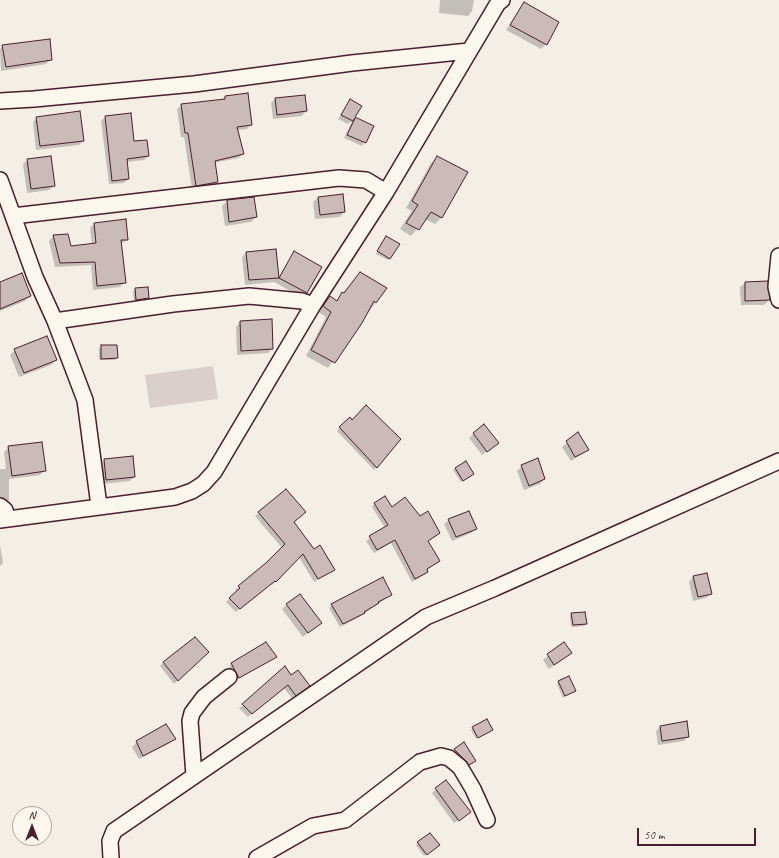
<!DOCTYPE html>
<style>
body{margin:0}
#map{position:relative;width:779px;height:858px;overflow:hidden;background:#f4eee4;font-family:Caveat,sans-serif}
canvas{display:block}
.north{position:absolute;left:12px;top:806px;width:40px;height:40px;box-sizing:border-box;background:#fbf7ec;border:1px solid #b4a19f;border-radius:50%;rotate:0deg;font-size:11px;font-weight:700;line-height:16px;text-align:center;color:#4a1f2b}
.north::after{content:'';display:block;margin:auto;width:14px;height:18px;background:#4a1f2b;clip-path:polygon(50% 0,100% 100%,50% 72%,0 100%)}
.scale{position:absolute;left:637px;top:828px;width:119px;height:18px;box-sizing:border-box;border:2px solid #4a1f2b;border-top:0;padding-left:5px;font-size:12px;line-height:14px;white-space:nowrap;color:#4a1f2b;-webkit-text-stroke:3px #fbf7ec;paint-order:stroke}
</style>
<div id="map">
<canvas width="779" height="858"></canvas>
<div class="north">N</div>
<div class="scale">50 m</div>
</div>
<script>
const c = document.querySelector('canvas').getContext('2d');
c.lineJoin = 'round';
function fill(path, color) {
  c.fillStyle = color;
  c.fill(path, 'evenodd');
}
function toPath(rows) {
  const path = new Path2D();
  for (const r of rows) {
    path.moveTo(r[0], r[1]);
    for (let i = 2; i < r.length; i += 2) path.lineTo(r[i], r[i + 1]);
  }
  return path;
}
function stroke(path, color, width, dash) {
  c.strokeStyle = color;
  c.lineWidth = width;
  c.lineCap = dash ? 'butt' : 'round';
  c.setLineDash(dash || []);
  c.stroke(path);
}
fill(toPath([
 [213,366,218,399,150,408,145,375]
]), '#dbd0c9');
fill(toPath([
 [440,0,474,0,472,11,468,16,439,13],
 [524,3,558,23,546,44,541,49,506,30],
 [3,46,51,59,46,64,1,71,0,49],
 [225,97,251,124,247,129,237,130,243,154,238,158,214,163,217,182,213,186,192,189,184,137,181,137,177,109,182,105,222,100],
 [275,99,306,111,302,116,273,119,271,103],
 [350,100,354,118,373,127,362,146,344,138,352,121,348,124,338,119],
 [105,117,148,156,144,160,126,162,128,179,124,183,109,184,101,121],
 [37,118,83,141,79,145,36,150,33,122],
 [437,157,441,218,435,224,425,219,411,236,400,229,412,211,406,208,431,163],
 [28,160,54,186,49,190,27,193,23,164],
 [253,198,256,217,251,222,225,226,222,206,227,201],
 [318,198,344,212,340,217,315,219,313,202],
 [94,224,127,240,121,244,124,283,120,287,93,290,91,265,55,267,49,241,54,236,70,248,92,245,90,228],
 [386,237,390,258,388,260,376,254],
 [247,252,278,278,295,252,321,267,301,297,274,282,245,285,242,257],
 [360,273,376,302,328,368,306,356,326,317,318,312,330,297,336,301],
 [767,282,769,300,764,305,741,305,740,287,745,283],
 [0,283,30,296,25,301,0,311],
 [147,288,148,298,146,300,134,302,133,291,135,289],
 [240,322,272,349,268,353,237,355,236,327],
 [101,346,117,358,115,360,99,360,99,348],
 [15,350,56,360,51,365,19,377,10,355],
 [349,419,400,440,374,470,337,431],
 [484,425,493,447,482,455,469,438],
 [578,434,588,450,571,461,562,447],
 [9,447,44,471,40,475,9,479,9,501,5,505,0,502,0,469,6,469,4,452],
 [104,460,134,477,130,481,102,484,100,465],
 [465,462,471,476,461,482,453,470],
 [522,466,544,479,540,484,524,490,517,471],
 [375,503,420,517,439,533,427,542,435,564,426,570,427,572,424,575,412,582,391,543,374,553,366,541,385,528,372,507],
 [259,513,293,523,313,550,334,570,314,582,299,557,272,585,271,584,236,612,226,602,237,592,235,590,239,587,267,563,282,548,255,516],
 [449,520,476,529,471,533,452,541,444,524],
 [0,545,3,563,0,566],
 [706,574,711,594,706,598,693,601,689,582,693,577],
 [391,595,361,616,340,627,329,608,332,605],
 [287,605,320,623,303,637,282,609],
 [572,614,586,624,584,626,571,627,570,616],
 [564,643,571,653,549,669,543,660],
 [207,652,174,684,160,666,164,662],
 [276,656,236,680,229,667,232,664],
 [291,676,305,689,292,698,283,687,248,717,239,708],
 [559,682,574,691,563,698,557,684],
 [660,727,688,736,684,741,658,745,656,731],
 [473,728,490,731,476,739,471,730],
 [175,739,170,743,139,759,132,747,137,742],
 [463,744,473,762,467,767,452,752],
 [446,781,467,813,454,823,432,793],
 [418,843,436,847,424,856,416,845]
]), '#0003');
const building = toPath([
 [524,2,559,22,547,45,510,25,524,2],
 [50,39,52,60,6,67,2,45,50,39],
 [248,93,252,125,237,127,244,154,215,161,218,182,196,186,188,133,185,133,181,104,225,99,225,96,248,93],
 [305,95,307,111,277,115,275,98,305,95],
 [350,99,362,106,355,117,374,126,366,143,347,135,355,118,353,121,341,115,350,99],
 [80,111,84,141,40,146,36,117,80,111],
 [131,113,134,141,147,140,149,156,127,159,129,179,112,181,105,116,131,113],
 [51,156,55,186,31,189,27,159,51,156],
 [437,156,468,172,442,218,431,212,419,230,406,223,418,205,412,201,437,156],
 [343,194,345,212,320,215,318,197,343,194],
 [254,197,257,217,229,222,227,200,254,197],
 [126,219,128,240,121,240,126,283,97,286,95,262,60,263,53,235,68,234,71,246,96,243,94,223,126,219],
 [386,236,400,244,390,259,377,251,386,236],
 [276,249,279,278,249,280,246,252,276,249],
 [294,251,322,267,307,293,279,278,294,251],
 [360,272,387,288,376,303,374,301,362,323,335,363,311,350,331,312,323,306,330,296,337,301,342,292,344,293,360,272],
 [22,273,31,296,0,309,0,282,22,273],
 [768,281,770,300,745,301,745,282,768,281],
 [148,287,149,298,136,300,135,288,148,287],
 [272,319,273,349,241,351,240,321,272,319],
 [47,336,57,360,24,373,14,349,47,336],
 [101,345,117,345,118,358,101,359,101,345],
 [366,405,401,439,377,468,339,427,350,417,352,420,366,405],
 [484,424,499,443,487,452,473,433,484,424],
 [578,432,589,450,575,457,566,441,578,432],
 [42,442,46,471,12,476,8,446,42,442],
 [133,456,135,477,106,480,104,459,133,456],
 [538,458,545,479,529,486,521,465,538,458],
 [466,461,474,474,463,481,455,468,466,461],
 [286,489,306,512,294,522,314,549,320,545,335,570,318,579,303,554,276,582,275,581,240,609,229,598,240,588,238,586,267,562,285,544,258,512,286,489],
 [385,496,392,507,405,497,420,516,428,511,440,533,428,541,440,561,427,569,428,572,415,579,395,540,377,550,369,536,388,525,374,503,385,496],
 [469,511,477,529,456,537,448,519,469,511],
 [707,573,712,594,698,597,693,576,707,573],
 [383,577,392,595,378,602,379,603,364,612,365,613,343,624,331,604,383,577],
 [300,594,322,623,308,633,286,604,300,594],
 [585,612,587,624,573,625,571,613,585,612],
 [195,637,209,652,178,681,163,662,195,637],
 [266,642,277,657,239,678,231,663,266,642],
 [564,642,572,653,554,665,547,654,564,642],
 [285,666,291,675,298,670,310,686,296,696,288,685,252,714,242,704,285,666],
 [569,676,576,691,565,696,558,681,569,676],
 [487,719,493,730,478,738,472,727,487,719],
 [687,721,689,737,662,741,660,726,687,721],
 [166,724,176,739,143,756,136,741,166,724],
 [464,742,476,761,469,765,454,749,464,742],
 [446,780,471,812,459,821,435,788,446,780],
 [430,833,440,845,427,855,417,842,430,833]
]);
fill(building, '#cabbb6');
stroke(building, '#4a1f2b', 1);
const street = toPath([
 [0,101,34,99,194,84,352,63,469,51],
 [0,180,35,277,55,321,85,400,99,506],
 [13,216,339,178,366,180,386,192],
 [779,256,776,287,779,300],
 [55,321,173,304,249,296,302,301,313,305,386,192,498,3,502,0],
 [0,506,5,510,7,519],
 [0,520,175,497,192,491,203,484,214,472,313,305],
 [194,776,190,721,192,713,204,697,229,677],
 [111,858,110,841,114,831,426,617,495,588,779,461],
 [257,858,313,826,345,820,420,762,441,756,449,758,460,767,473,789,487,820]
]);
stroke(street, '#4a1f2b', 18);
stroke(street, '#fbf7ec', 15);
</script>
